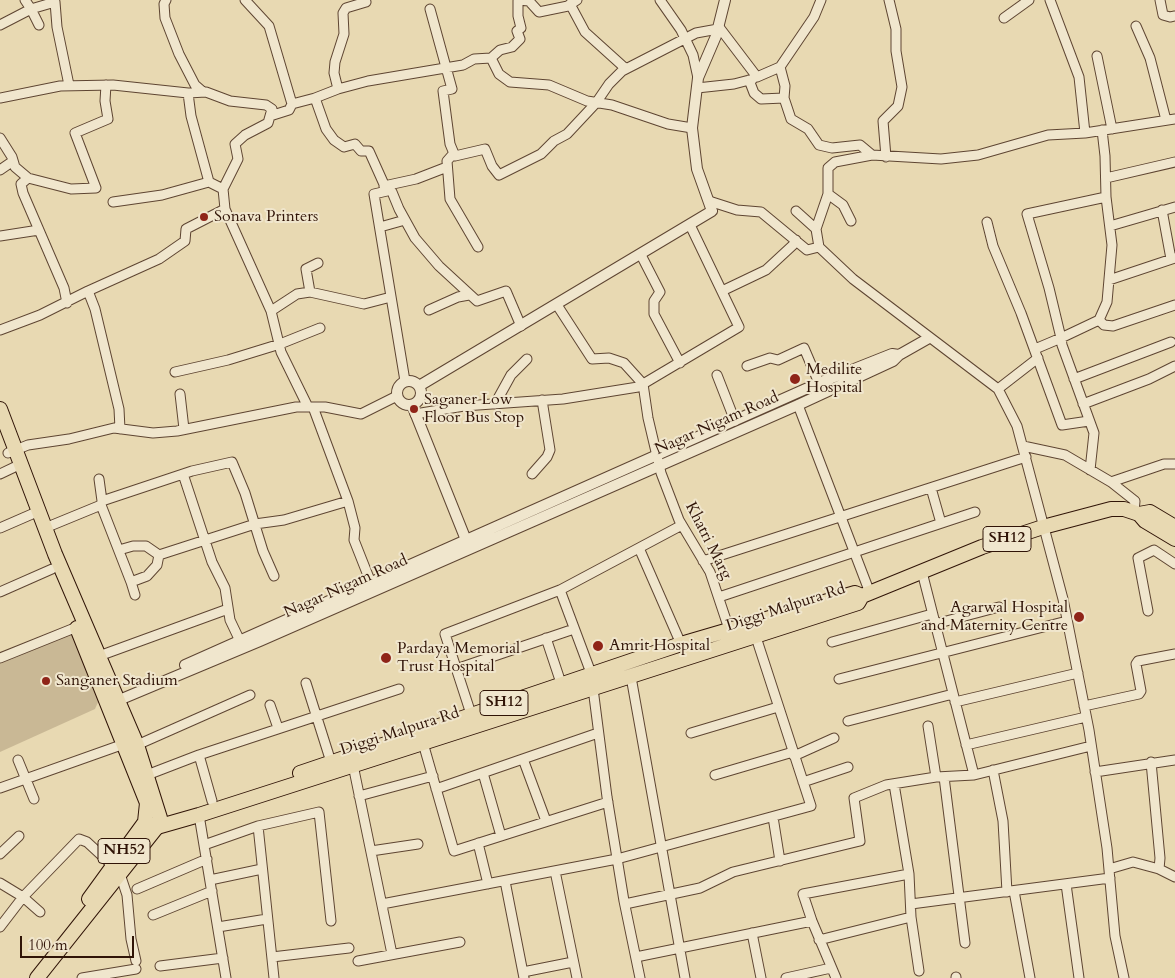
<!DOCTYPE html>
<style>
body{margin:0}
#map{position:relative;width:1175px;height:978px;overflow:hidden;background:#e8d9b2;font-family:Cardo,serif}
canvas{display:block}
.scale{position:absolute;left:20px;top:936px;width:114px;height:22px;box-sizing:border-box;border:2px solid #301407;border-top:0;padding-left:6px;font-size:15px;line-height:18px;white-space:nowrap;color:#301407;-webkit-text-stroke:4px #f0e6cd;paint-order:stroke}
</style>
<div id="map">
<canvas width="1175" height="978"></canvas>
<div class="scale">100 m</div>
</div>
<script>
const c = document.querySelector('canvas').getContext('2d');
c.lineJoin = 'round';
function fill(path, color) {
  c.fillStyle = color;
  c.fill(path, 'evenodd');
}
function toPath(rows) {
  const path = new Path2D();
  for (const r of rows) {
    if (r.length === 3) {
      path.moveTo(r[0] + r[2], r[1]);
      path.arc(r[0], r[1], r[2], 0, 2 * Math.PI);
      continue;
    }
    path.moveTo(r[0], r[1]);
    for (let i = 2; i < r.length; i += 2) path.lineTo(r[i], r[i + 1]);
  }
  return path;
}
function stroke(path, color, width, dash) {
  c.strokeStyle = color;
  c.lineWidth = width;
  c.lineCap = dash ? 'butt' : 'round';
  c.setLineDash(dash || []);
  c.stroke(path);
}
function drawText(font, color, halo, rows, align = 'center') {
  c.font = font + ' Cardo,serif';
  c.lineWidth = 4;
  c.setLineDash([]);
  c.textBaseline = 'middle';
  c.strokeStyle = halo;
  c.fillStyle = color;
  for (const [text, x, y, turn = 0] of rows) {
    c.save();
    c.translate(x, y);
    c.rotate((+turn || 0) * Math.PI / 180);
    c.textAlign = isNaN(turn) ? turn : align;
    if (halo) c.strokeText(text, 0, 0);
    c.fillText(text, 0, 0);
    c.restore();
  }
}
fill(toPath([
 [73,632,99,700,95,709,0,752,0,661]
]), '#c9b895');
const minor = toPath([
 [166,0,164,4,165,18,179,54,195,85,203,92],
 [245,0,269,26,292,104,289,110,270,116],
 [365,0,366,2,346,8,343,13,344,34,335,62,334,73,338,89,315,98,326,129,334,140,344,147,355,144,361,151,369,151,387,191,374,194,405,381],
 [518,0,529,1,539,12,568,6,577,0],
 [660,0,681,30,693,55,698,78],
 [1050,0,1079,77,1085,133,1175,119],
 [1160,0,1163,15,1170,17,1175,16],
 [518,1,518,16,521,28,517,31,520,39,512,47,500,50,491,58,499,74,510,82,549,85,587,101,612,105,668,124,692,128],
 [570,4,585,32,626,69],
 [430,9,452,89,443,91,450,144,455,156,485,149,492,166,499,175,541,154,554,141,567,134,596,103,609,84,622,71,696,33,718,29],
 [1004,18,1029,0],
 [0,25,31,9,25,0],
 [39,25,31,9,55,2,57,27,69,85],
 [1136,26,1150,58,1166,120],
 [719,27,757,77,780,67,814,17,821,0],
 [1097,56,1112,129],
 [780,67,785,86,784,98],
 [749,80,754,93,761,99,784,98,791,119,808,129,819,145,832,148,860,145,872,155],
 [697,88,734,84,753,79],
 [338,89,368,81,463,65,474,59,491,58],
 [0,98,60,86,113,85,188,93,206,92,230,101,266,105,272,109,268,123,245,135,235,144,238,159,223,189,209,182],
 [292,104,315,98],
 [1102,130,1105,156,1106,197],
 [0,138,12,157,15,167,28,178,71,189,96,188,75,133,108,119,105,101,106,85],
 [454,153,447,161,450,199,478,247],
 [886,157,883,121,898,106,902,87,896,51,896,29,889,0],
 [0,170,13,161],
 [28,178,21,184,23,193,64,288,67,303],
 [1106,178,1175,162],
 [384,186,392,192,399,209,415,238,439,266,477,301,506,291,521,326],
 [384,186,416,179,447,167],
 [223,189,225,209],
 [828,194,843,205,851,221],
 [709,201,737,210,761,212,807,250,819,247,853,279,998,389,1017,426,1063,599,1089,730,1107,848,1115,936,1124,978],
 [113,202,162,195,209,182,191,116,188,93],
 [1162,210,1171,259],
 [796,211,816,229,819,247],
 [987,222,993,246,1021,313,1062,425,1089,421],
 [1110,226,1175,207],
 [380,227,405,220],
 [816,229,828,194,828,168,835,162,872,155,941,159,978,155,1048,135,1085,133],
 [0,236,39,230],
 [641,255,660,292,654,301,654,314,680,363],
 [1109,280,1175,258],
 [722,291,766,270,793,245,796,240],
 [310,292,306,269,318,263],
 [557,305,592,359,609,358,624,363,643,384,648,418,661,473,679,520,710,572,729,629],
 [429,310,458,297,469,295],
 [271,311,297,294,310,292,364,304,391,297],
 [1099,320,1104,325,1113,326,1175,305],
 [0,330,40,315,88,291],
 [1035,349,1061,338,1099,320,1107,302,1112,245,1106,197,1027,214,1049,288,1061,338,1062,345,1094,433,1090,470],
 [747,366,770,358,778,360,804,348,819,383],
 [175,372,228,360,280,344,320,328],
 [717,375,735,421],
 [1074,379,1171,342],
 [998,389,1038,358],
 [180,394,184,429],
 [495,404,511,375,527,359],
 [1083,404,1149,379,1175,366],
 [798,405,870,593],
 [313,407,348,501],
 [415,414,464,406,563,399,638,387,739,327,690,225],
 [120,429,119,409,95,309,88,291,159,259,185,241,186,229,225,209,271,311,281,352,308,407],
 [1023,446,1065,455,1111,482,1135,501,1134,512],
 [8,453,28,445,69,439,114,428,153,433,177,431,296,407,325,407,361,414,397,396],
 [0,474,21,464],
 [183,474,212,562,225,588,230,620,240,641],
 [532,474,547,457,550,450,542,400],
 [99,479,102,501],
 [1111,482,1164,464,1175,464],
 [931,488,941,523],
 [101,505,131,582,147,576,157,565,159,555,255,524,284,520,348,501,355,528,354,540,371,583],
 [0,528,39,511],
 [45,528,101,505,102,501,192,471,232,462,245,493,263,551,274,576],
 [639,548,681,644],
 [119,550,133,546,146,546,159,555],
 [703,561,1026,457],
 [922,572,974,775],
 [131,582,135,595],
 [560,590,591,673,607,797,624,901,640,978],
 [0,592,52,569],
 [719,597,975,512],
 [1148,611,1138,558,1154,550,1175,564],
 [935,624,999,607],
 [546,638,561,683],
 [832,642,932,614],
 [99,656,228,609],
 [0,658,77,627],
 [456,669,574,629],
 [631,677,685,978],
 [839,679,1067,621],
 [306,683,331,762],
 [955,702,1078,673],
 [270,705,278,728],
 [1084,706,1139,694,1141,691,1136,664,1138,661,1175,654],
 [471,714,445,634,560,590,682,525],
 [848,721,953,694],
 [928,726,936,777],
 [691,733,778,707],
 [423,743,454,851,608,802],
 [137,745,250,695],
 [966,745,1086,717],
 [794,756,834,738],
 [523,759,546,821],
 [18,760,34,799],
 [1151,762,1160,858,1159,869],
 [353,765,392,954],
 [993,770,1003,821,1007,892],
 [1095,772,1175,760],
 [483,773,501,836],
 [147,775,199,755],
 [715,775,793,752],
 [944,777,965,943],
 [803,782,848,767],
 [894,784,909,874,911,917,919,971],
 [0,788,124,744],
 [436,789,598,733],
 [359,796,433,776],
 [212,801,199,755,399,689],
 [199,815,226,978],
 [773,817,780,861],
 [258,826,274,978],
 [478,843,488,884],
 [204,845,258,826,319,812,331,921],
 [371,851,418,844],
 [0,854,19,836],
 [1109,869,1133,862,1159,869,1175,877],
 [555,871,577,978],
 [120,874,127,895,131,939,136,961],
 [210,880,262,869],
 [505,881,524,978],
 [0,883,23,897,40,912],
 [1066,884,1079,978],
 [137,889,207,859],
 [1014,891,1030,978],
 [382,904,617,859,811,806,754,631],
 [625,904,700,888,733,872,860,841,854,798,886,785,936,777,974,775,1091,746],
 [911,904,1110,878],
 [153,915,212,891],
 [0,927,23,897,79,839,87,842,113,866],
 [218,927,267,919],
 [752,933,761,978],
 [819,940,911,917],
 [272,957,349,948],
 [636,957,812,921],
 [358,961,460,942],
 [160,966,223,958],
 [523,972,573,962],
 [956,977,956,978],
 [82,978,136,969],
 [786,978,831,968],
 [836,978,812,921,803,894,909,874]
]);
const tertiary = toPath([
 [409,393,12],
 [419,386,712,211,697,169,692,128,698,78,716,36,725,0],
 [412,405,468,545],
 [185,665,819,383,892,354,899,355],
 [112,703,260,641,798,405,893,361,899,355,929,338]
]);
const primary = toPath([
 [1139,514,1150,512,1175,527],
 [300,773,681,644,855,593,862,596],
 [147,823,157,827,199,815,858,603,862,596,982,547,1043,527,1111,509,1124,509,1139,514,1145,521,1175,539]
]);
const trunk = toPath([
 [0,409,55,554,137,745,160,818,157,827,37,978],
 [77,628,147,803,145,822,89,899]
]);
stroke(minor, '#5e4532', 11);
stroke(tertiary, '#5e4532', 12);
stroke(primary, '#301407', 16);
stroke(trunk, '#301407', 16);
stroke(minor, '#f0e6cd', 9);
stroke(tertiary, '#f0e6cd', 10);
stroke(primary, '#e8d9b2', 14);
stroke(trunk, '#e8d9b2', 14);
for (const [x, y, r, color] of [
 [204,217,5,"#8f2418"],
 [795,379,6,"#8f2418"],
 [414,409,5,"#8f2418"],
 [1079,617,6,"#8f2418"],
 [598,646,6,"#8f2418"],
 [386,658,6,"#8f2418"],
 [46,681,5,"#8f2418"]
]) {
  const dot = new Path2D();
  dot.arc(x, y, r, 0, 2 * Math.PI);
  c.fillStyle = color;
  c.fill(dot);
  stroke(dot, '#f0e6cd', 2);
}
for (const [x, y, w] of [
 [1007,539,48],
 [504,703,48],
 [124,851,52]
]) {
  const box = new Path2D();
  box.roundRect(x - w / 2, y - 12.5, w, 25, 4);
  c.fillStyle = '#f0e6cd';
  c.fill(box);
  stroke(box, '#301407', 1);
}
drawText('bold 15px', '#301407', null, [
 ["SH12",1007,539],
 ["SH12",504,703],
 ["NH52",124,851]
]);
drawText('16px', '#301407', '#f0e6cd', [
 ["Sonava Printers",214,217],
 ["Medilite",806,370],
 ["Hospital",806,388],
 ["Saganer Low",424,400],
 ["Floor Bus Stop",424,418],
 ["Agarwal Hospital",1068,608,"right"],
 ["and Maternity Centre",1068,626,"right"],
 ["Amrit Hospital",609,646],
 ["Pardaya Memorial",397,649],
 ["Trust Hospital",397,667],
 ["Sanganer Stadium",56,681]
], 'left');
drawText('16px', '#301407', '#f0e6cd', [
 ["Nagar Nigam Road",717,424,-24],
 ["Khatri Marg",708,541,63],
 ["Nagar Nigam Road",346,587,-24],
 ["Diggi Malpura Rd",786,608,-18],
 ["Diggi Malpura Rd",400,732,-18]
]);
</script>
